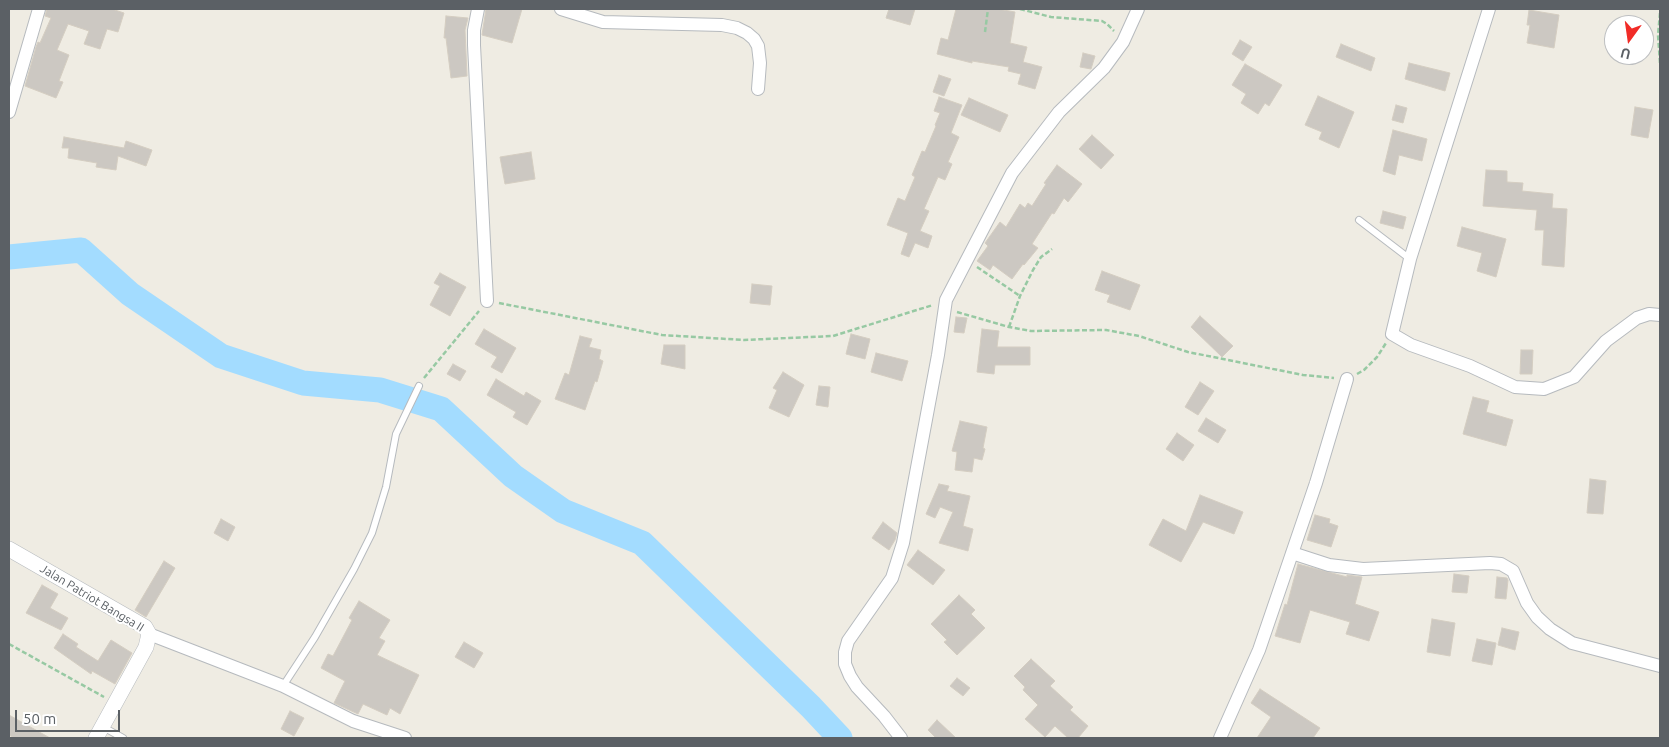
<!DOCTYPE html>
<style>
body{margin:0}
#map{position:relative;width:1669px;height:747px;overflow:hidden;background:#efece3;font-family:Ubuntu,sans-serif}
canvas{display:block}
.frame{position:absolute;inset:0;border:10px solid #5b6065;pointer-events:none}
.north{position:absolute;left:1604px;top:15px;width:50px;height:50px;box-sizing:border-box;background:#fff;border:1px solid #bdbfc1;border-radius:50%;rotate:194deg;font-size:14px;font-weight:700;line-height:20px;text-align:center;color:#5b6065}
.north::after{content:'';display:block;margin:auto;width:18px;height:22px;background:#f12c27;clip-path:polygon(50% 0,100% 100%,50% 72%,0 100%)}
.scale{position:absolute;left:15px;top:710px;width:105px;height:22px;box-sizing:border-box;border:2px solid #5b6065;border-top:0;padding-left:6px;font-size:15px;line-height:18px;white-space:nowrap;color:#5b6065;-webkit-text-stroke:4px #fff;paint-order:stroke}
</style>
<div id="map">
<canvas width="1669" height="747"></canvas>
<div class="frame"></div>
<div class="north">U</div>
<div class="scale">50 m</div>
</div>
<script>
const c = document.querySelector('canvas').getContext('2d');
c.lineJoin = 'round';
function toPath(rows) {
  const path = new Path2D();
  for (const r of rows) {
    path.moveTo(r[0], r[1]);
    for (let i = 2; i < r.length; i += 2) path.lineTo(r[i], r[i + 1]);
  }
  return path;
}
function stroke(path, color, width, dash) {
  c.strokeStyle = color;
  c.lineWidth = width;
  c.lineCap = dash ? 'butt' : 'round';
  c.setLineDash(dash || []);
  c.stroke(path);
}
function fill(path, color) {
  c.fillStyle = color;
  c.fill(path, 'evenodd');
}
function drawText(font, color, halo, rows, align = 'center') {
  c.font = font + ' Ubuntu,sans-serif';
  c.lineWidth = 4;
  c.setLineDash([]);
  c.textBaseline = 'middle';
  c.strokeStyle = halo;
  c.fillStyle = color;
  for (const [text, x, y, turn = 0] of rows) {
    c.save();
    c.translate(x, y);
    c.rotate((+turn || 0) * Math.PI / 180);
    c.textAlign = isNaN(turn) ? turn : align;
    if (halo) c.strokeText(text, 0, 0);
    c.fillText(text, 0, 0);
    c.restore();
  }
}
stroke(toPath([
 [9,257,81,250,130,294,221,356,303,383,380,390,441,409,513,476,563,511,642,543,811,707,840,738]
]), '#a3dcff', 25);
const building = toPath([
 [47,9,112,9,124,13,118,32,107,29,100,49,84,44,89,31,68,24,57,50,69,55,59,81,63,82,56,98,25,86,36,47,38,42,40,43,51,18,45,16,47,9],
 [486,9,522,9,512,43,482,35,486,9],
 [889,9,915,9,910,25,886,18,889,9],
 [956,9,998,9,1015,12,1010,43,1027,47,1023,62,1042,67,1035,89,1018,84,1021,74,1008,71,1009,67,972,61,972,63,937,54,941,38,948,40,956,9],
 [1529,10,1559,15,1554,48,1527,43,1530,25,1527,25,1529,10],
 [446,16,468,18,465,30,467,76,451,78,446,38,444,38,446,16],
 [1240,40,1252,47,1243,61,1232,54,1240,40],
 [1341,44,1375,58,1371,71,1336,57,1341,44],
 [1083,53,1095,56,1091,69,1080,67,1083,53],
 [1409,63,1450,73,1445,91,1405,79,1409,63],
 [1245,64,1282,85,1269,106,1265,103,1258,114,1241,103,1246,94,1232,85,1245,64],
 [939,75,951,79,944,96,933,92,939,75],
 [1318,96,1354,112,1339,148,1319,139,1322,132,1305,125,1318,96],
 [939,97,962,105,951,133,959,137,948,162,952,164,945,180,938,177,924,209,929,211,920,231,932,236,928,248,915,243,909,257,901,254,908,233,887,225,898,198,905,201,915,177,912,175,922,151,925,152,936,126,935,125,940,113,934,111,939,97],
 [969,98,1008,115,1000,132,961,115,969,98],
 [1396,105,1407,108,1403,123,1392,120,1396,105],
 [1635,107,1653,110,1648,138,1631,135,1635,107],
 [1393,130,1427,139,1422,161,1399,155,1395,175,1383,171,1393,130],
 [1092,135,1114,155,1101,169,1079,149,1092,135],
 [64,137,124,148,126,141,152,150,146,166,118,156,116,170,96,167,97,163,68,158,69,148,62,148,64,137],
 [531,152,535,179,505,184,500,157,531,152],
 [1057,165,1082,184,1068,202,1064,198,1054,214,1052,213,1032,244,1038,248,1024,265,1023,264,1012,279,993,265,990,270,977,261,988,246,985,243,1000,222,1006,227,1020,204,1025,208,1028,203,1032,206,1046,184,1044,183,1057,165],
 [1486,170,1507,171,1507,182,1523,183,1522,191,1553,194,1552,208,1567,209,1564,267,1542,265,1544,230,1535,230,1537,210,1483,206,1486,170],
 [1383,211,1406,217,1403,229,1380,223,1383,211],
 [1462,227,1506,239,1496,277,1477,271,1482,253,1457,246,1462,227],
 [1102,271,1140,285,1130,310,1107,302,1110,295,1095,290,1102,271],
 [440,273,466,287,450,316,430,305,440,286,434,283,440,273],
 [752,284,772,286,770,305,750,303,752,284],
 [1200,316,1233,346,1222,357,1191,327,1200,316],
 [956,317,967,318,964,333,954,332,956,317],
 [484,329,516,348,502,373,491,367,497,357,475,344,484,329],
 [982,329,999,331,997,347,1030,347,1030,365,995,365,994,374,977,372,982,329],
 [851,334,870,339,865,359,846,354,851,334],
 [580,336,592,339,589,347,601,350,599,359,603,361,597,382,595,381,585,410,555,399,565,373,569,375,580,336],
 [664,345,685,345,685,369,661,364,664,345],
 [1521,350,1533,350,1532,374,1520,374,1521,350],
 [876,353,908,361,902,381,871,372,876,353],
 [453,364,466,371,460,381,447,374,453,364],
 [783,372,804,385,789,417,769,408,777,390,773,388,783,372],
 [496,379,524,396,526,392,541,401,527,425,513,417,516,412,487,395,496,379],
 [1200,382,1214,391,1198,415,1185,407,1200,382],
 [819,386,830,387,828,407,816,405,819,386],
 [1473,397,1489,401,1486,412,1513,420,1506,446,1463,434,1473,397],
 [1206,418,1226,430,1218,443,1198,431,1206,418],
 [960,421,987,427,983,448,985,449,982,460,974,458,972,472,955,470,957,452,952,451,960,421],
 [1177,433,1194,445,1183,461,1166,449,1177,433],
 [1590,479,1606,481,1603,514,1587,513,1590,479],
 [939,484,949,486,947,491,970,496,963,526,973,529,968,551,939,543,953,512,940,507,935,518,926,514,939,484],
 [1200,495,1243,512,1234,534,1203,522,1181,562,1149,545,1163,519,1186,531,1200,495],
 [1315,515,1330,519,1329,523,1338,526,1331,547,1307,540,1315,515],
 [221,519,235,527,228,541,214,533,221,519],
 [883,522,897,533,895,540,889,550,872,538,883,522],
 [918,550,945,570,933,585,907,565,918,550],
 [164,561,175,568,146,617,135,610,164,561],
 [1298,564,1347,577,1347,575,1362,577,1355,604,1379,612,1369,641,1346,634,1350,622,1310,610,1300,643,1275,636,1285,604,1287,605,1298,564],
 [1454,574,1469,576,1467,593,1452,592,1454,574],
 [1497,577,1507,578,1508,580,1506,599,1495,598,1497,577],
 [42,585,58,594,50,608,68,618,61,630,26,613,42,585],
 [959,595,975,610,971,614,985,628,957,655,944,642,947,640,931,624,959,595],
 [359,601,390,620,379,638,385,641,377,655,419,675,400,714,390,708,387,715,363,704,358,714,334,703,345,681,321,668,328,654,333,656,352,620,349,618,359,601],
 [1432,619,1455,623,1450,656,1427,652,1432,619],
 [1502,628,1519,632,1515,650,1498,645,1502,628],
 [63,634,78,644,76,647,98,661,111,640,132,653,115,684,92,671,91,674,54,648,63,634],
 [1477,639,1496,643,1492,665,1472,661,1477,639],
 [464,642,483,653,474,668,455,657,464,642],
 [1031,659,1055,681,1050,686,1073,707,1070,710,1088,726,1078,738,1068,738,1055,726,1045,737,1025,719,1038,705,1023,690,1025,687,1014,676,1031,659],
 [957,678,970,688,963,696,950,686,957,678],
 [1260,689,1320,728,1313,738,1257,738,1271,717,1251,703,1260,689],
 [290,711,304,718,294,736,281,729,290,711],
 [9,715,50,738,14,738,9,735,9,715],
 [937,720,956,738,936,738,928,730,937,720]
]);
fill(building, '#ccc8c2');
stroke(building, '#d4cdc1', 1);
const service = toPath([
 [1359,220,1410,259],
 [283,686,315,637,354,569,372,533,386,487,396,434,419,386],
 [103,727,123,738]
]);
const minor = toPath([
 [478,9,474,30,474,45,487,301],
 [561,9,603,22,722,25,737,28,747,33,754,39,758,46,760,63,758,89],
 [1489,9,1410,259,1392,334,1411,345,1470,366,1515,387,1544,389,1574,377,1606,341,1637,318,1649,314,1660,315],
 [9,112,39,9],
 [1292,553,1329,565,1363,569,1490,563,1501,564,1513,571,1527,603,1537,617,1550,629,1572,643,1660,666],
 [149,634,283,686,353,721,405,738],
 [901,738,884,716,857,687,850,676,845,664,845,652,848,641,892,578,903,543,938,355,946,300,1012,173,1059,112,1104,68,1123,42,1138,9],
 [1220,738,1259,650,1316,483,1347,379]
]);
const tertiary = toPath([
 [9,549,145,627,149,634,146,647,96,738]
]);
stroke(service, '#b6babe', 8);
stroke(minor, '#b6babe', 14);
stroke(tertiary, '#b6babe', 16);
stroke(toPath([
 [1020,9,1051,17,1102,21,1107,24,1114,31],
 [1660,13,1658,35,1660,63],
 [985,32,988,9],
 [977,267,1020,296],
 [499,303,662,335,744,340,833,336,933,305],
 [957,312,1009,327,1031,331,1106,330,1139,336,1188,352,1303,375,1334,378],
 [1009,327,1020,296,1033,270,1041,257,1052,249],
 [1357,374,1364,370,1377,357,1386,343],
 [424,378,479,311],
 [9,644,104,697]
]), '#97c9a3', 2.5, [5, 2.5]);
stroke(service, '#fff', 6);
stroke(minor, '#fff', 12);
stroke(tertiary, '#fff', 15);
drawText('12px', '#5b6065', '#fff', [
 ["Jalan Patriot Bangsa II",92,598,31]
]);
</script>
